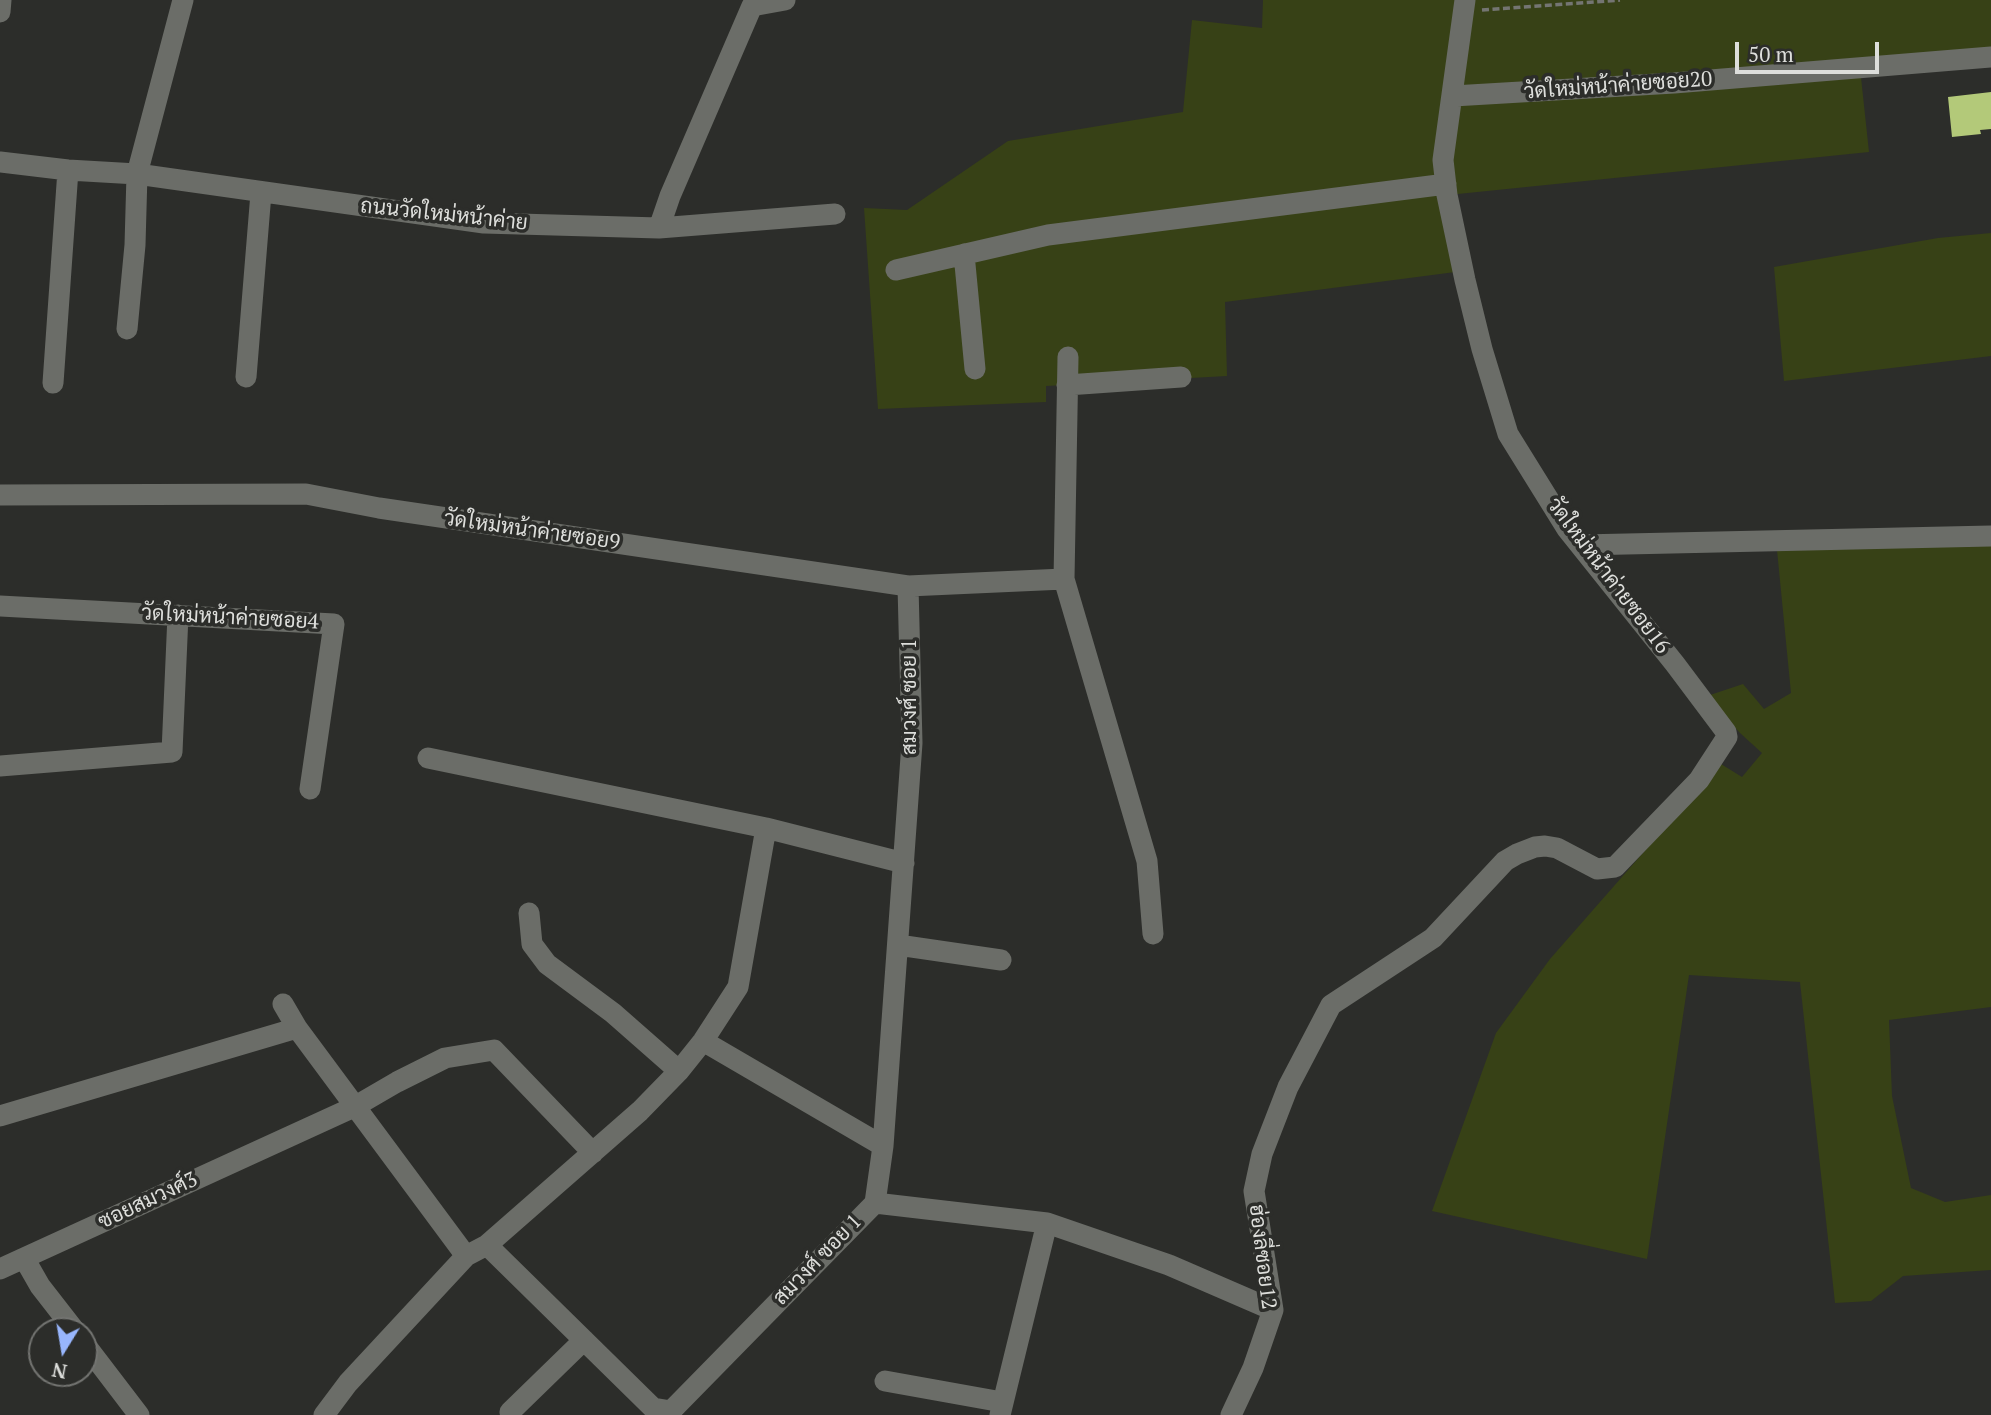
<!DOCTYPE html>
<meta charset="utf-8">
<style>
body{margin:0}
#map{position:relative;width:1991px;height:1415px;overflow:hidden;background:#2c2d2a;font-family:"PT Serif",serif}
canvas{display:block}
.north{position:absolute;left:28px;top:1317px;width:70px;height:70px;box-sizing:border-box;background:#2c2d2a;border:2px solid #737471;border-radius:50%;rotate:191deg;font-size:19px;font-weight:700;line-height:28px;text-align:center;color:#dddedb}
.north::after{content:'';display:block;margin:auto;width:24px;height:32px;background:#98b6fd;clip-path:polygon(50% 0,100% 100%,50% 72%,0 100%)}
.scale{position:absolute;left:1735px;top:42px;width:144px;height:32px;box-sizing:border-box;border:4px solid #dddedb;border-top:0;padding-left:9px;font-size:21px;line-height:24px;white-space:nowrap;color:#dddedb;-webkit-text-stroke:5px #2c2d2a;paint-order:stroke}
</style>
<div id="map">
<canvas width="1991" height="1415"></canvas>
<div class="north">N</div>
<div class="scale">50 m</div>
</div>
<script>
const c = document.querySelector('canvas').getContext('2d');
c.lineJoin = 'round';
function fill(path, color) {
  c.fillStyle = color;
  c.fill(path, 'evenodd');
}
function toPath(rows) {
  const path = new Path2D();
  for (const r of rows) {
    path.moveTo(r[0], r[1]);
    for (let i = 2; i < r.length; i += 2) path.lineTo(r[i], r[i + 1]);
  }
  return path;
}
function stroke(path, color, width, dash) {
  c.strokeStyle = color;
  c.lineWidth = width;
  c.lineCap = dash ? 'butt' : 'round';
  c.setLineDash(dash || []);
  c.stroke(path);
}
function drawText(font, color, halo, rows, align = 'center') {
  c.font = font + ' "PT Serif",Sarabun,serif';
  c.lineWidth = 7;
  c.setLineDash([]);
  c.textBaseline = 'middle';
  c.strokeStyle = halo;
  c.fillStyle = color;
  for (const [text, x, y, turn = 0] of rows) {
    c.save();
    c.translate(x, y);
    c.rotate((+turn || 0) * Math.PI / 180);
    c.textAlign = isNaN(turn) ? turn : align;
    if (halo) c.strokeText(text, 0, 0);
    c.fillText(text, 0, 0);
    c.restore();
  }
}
fill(toPath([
 [1263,0,1991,0,1991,57,1860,68,1869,152,1448,195,1463,271,1225,302,1227,376,1046,386,1046,402,878,409,864,208,907,210,1008,141,1183,112,1192,20,1262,28],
 [1991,233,1991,356,1784,381,1774,267,1938,238],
 [1991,544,1991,1007,1889,1020,1892,1096,1911,1188,1945,1202,1991,1195,1991,1270,1903,1276,1871,1301,1835,1303,1800,982,1689,975,1647,1259,1432,1211,1496,1033,1550,959,1721,764,1742,777,1762,753,1740,733,1707,696,1743,684,1764,709,1791,693,1777,550]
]), '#374116');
fill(toPath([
 [1991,92,1991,129,1980,130,1981,134,1952,137,1948,97]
]), '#b3c979');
stroke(toPath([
 [1482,10,1620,0]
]), '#747572', 3.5, [7, 3.5]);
stroke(toPath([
 [0,12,1,0],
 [1453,96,1674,83,1991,57],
 [0,162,68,170,137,174,484,223,659,228,670,196,752,6,785,0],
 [659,228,835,214],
 [964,254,975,369],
 [896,270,1048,235,1446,184],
 [127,329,135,245,137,174,183,0],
 [1068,357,1064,579,1147,861,1153,934],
 [246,377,261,193],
 [53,383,68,170],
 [1067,385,1181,377],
 [0,495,306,494,379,508,908,586,1064,579],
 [1581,545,1991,536],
 [0,606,334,624,310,789],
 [428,758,766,828],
 [0,766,172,752,178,615],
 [529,913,532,944,547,964,613,1013,679,1071],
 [898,945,1001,960],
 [283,1004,297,1028,466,1256],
 [703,1041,883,1146],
 [0,1116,297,1028],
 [875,1203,1047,1223,1169,1265,1273,1310],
 [487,1245,640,1111,679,1071,703,1041,738,987,766,828,904,863],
 [0,1269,24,1258],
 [75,1331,40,1286,24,1258,354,1107,397,1082,445,1058,494,1050,593,1153],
 [84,1343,139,1415],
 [885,1381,1002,1402],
 [510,1412,584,1340],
 [324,1415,348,1383,466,1256,487,1245,653,1408,671,1411,875,1203,883,1146,912,743,908,586],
 [1000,1415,1047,1223],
 [1231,1415,1253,1368,1273,1310,1254,1191,1262,1154,1288,1087,1331,1005,1433,938,1505,861,1517,854,1535,847,1545,846,1557,848,1597,869,1615,867,1699,780,1727,737,1726,732,1675,664,1567,529,1508,434,1482,349,1465,280,1447,195,1443,160,1465,0]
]), '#6b6d68', 21);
drawText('21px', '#dddedb', '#2c2d2a', [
 ["วัดใหม่หน้าค่ายซอย20",1618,86,-4],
 ["ถนนวัดใหม่หน้าค่าย",444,215,6],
 ["วัดใหม่หน้าค่ายซอย9",532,531,8],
 ["วัดใหม่หน้าค่ายซอย16",1608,576,53],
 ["วัดใหม่หน้าค่ายซอย4",230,618,3],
 ["สมวงศ์ ซอย 1",910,697,-90],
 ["ซอยสมวงศ์3",148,1201,-25],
 ["ฮ่องลี่ซอย12",1262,1257,83],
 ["สมวงศ์ ซอย 1",818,1260,-46]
]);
</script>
